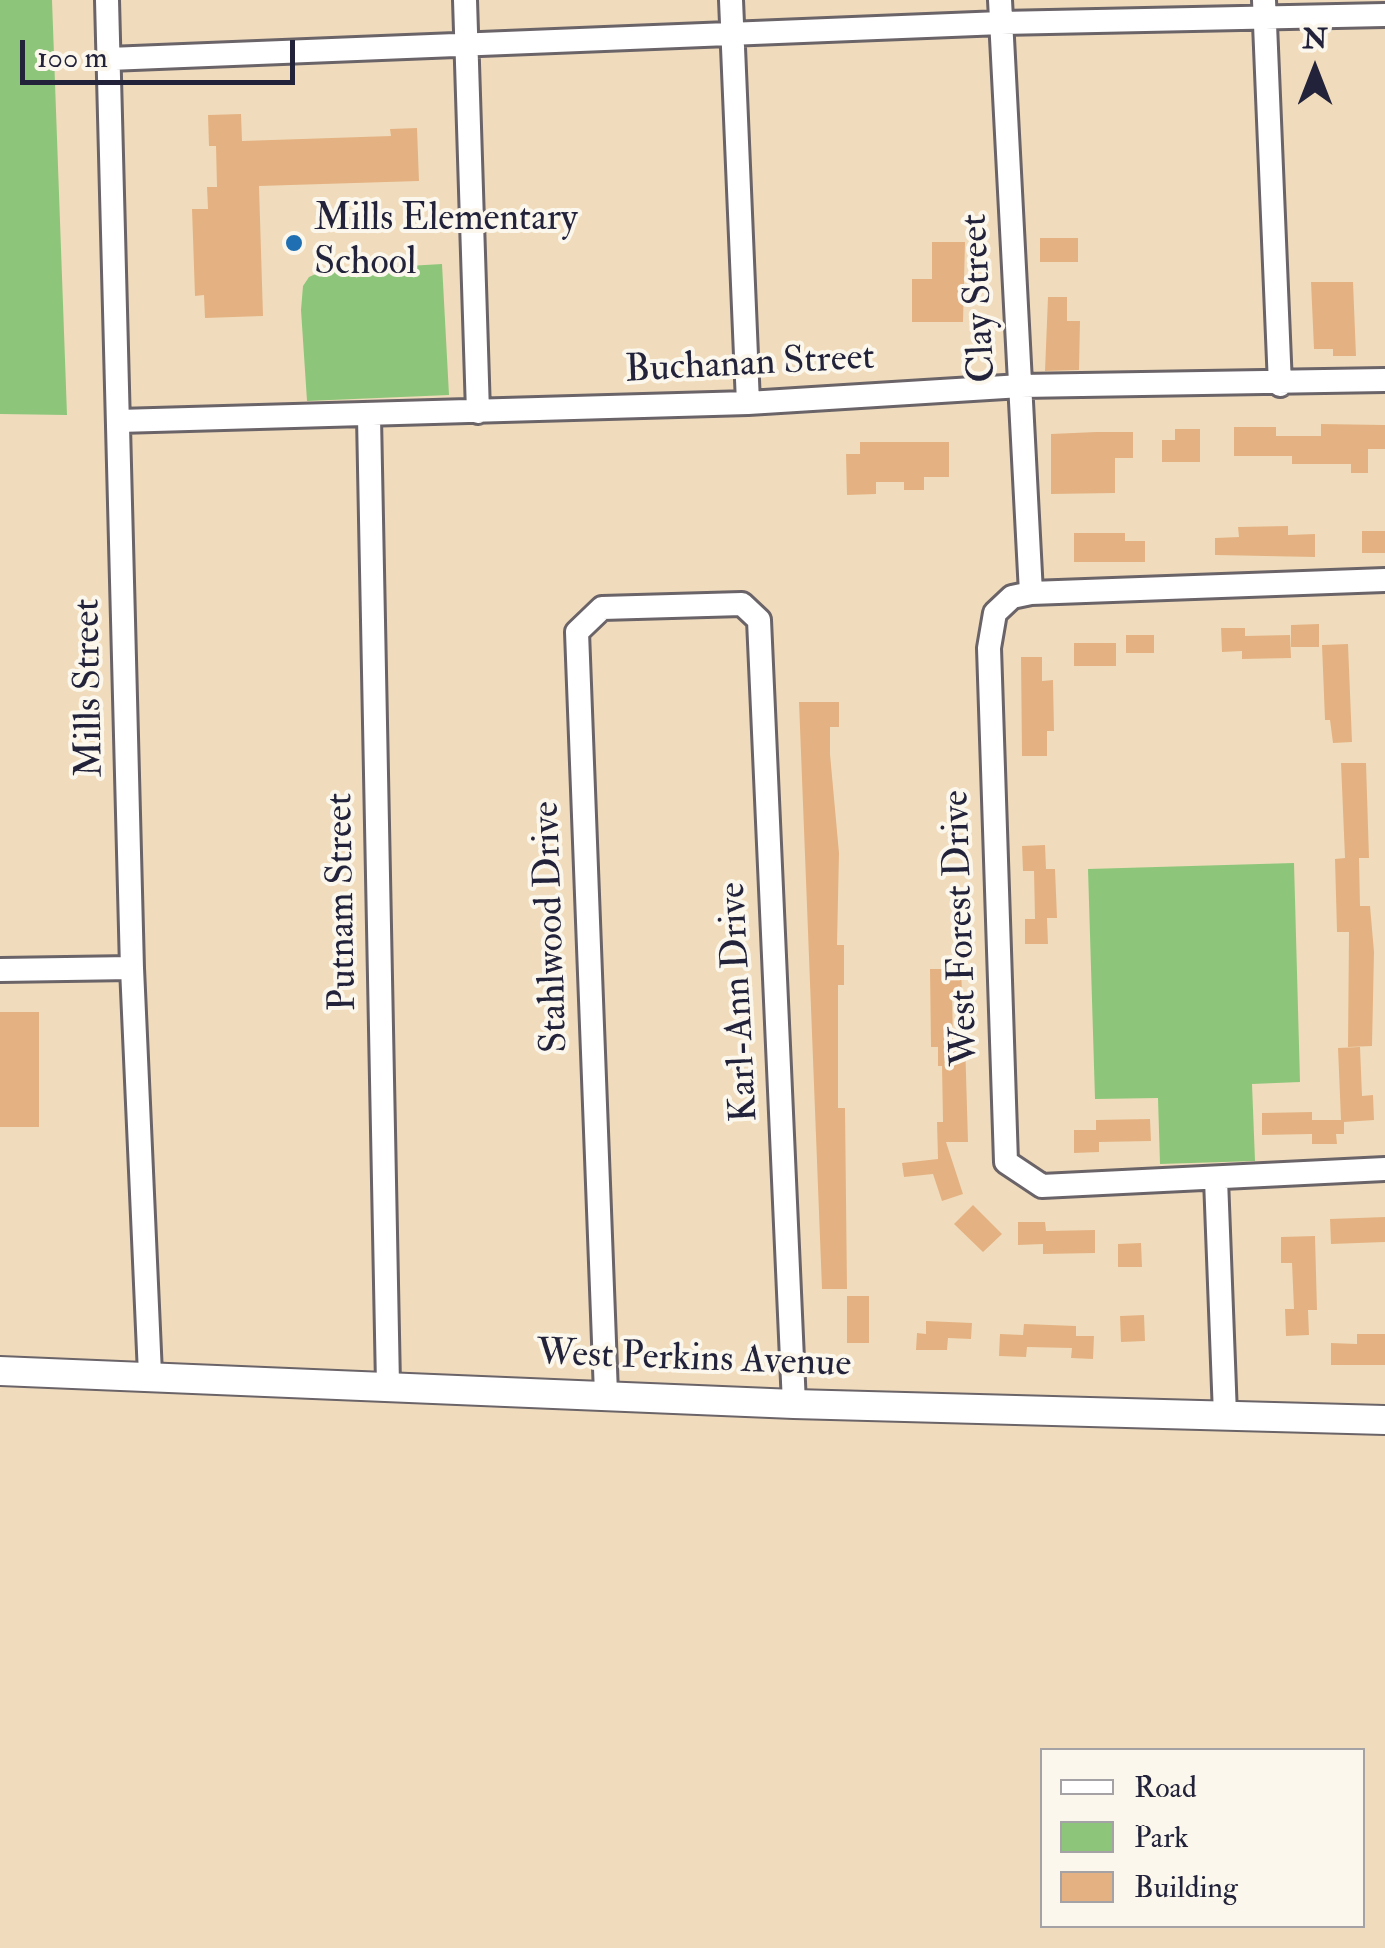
<!DOCTYPE html>
<style>
body{margin:0}
#map{position:relative;width:1385px;height:1948px;overflow:hidden;background:#f0dcbc;font-family:"IM FELL Double Pica",serif}
canvas{display:block}
.legend{position:absolute;left:1040px;top:1748px;width:325px;height:180px;box-sizing:border-box;background:#fbf7ec;border:2px solid #a4a2a5;margin:0;padding:12px 18px;list-style:none;font-size:30px;color:#22223b}
.legend li{display:flex;align-items:center;gap:20px;height:50px}
.legend b{width:50px;border:2px solid #a4a2a5}
.north{position:absolute;left:1265px;top:20px;width:100px;height:100px;-webkit-text-stroke:8px #fbf7ec;paint-order:stroke;rotate:0deg;font-size:28px;font-weight:700;line-height:40px;text-align:center;color:#22223b}
.north::after{content:'';display:block;margin:auto;width:35px;height:45px;background:#22223b;clip-path:polygon(50% 0,100% 100%,50% 72%,0 100%)}
.scale{position:absolute;left:20px;top:40px;width:275px;height:45px;box-sizing:border-box;border:5px solid #22223b;border-top:0;padding-left:12px;font-size:30px;line-height:35px;white-space:nowrap;color:#22223b;-webkit-text-stroke:8px #fbf7ec;paint-order:stroke}
</style>
<div id="map">
<canvas width="1385" height="1948"></canvas>
<ul class="legend">
<li><b style="height:12px;background:#fff"></b>Road</li>
<li><b style="height:28px;background:#8dc67a"></b>Park</li>
<li><b style="height:28px;background:#e4b282"></b>Building</li>
</ul>
<div class="north">N</div>
<div class="scale">100 m</div>
</div>
<script>
const c = document.querySelector('canvas').getContext('2d');
c.lineJoin = 'round';
function fill(path, color) {
  c.fillStyle = color;
  c.fill(path, 'evenodd');
}
function toPath(rows) {
  const path = new Path2D();
  for (const r of rows) {
    path.moveTo(r[0], r[1]);
    for (let i = 2; i < r.length; i += 2) path.lineTo(r[i], r[i + 1]);
  }
  return path;
}
function stroke(path, color, width, dash) {
  c.strokeStyle = color;
  c.lineWidth = width;
  c.lineCap = dash ? 'butt' : 'round';
  c.setLineDash(dash || []);
  c.stroke(path);
}
function drawText(font, color, halo, rows, align = 'center') {
  c.font = font + ' "IM FELL Double Pica",serif';
  c.lineWidth = 8;
  c.setLineDash([]);
  c.textBaseline = 'middle';
  c.strokeStyle = halo;
  c.fillStyle = color;
  for (const [text, x, y, turn = 0] of rows) {
    c.save();
    c.translate(x, y);
    c.rotate((+turn || 0) * Math.PI / 180);
    c.textAlign = isNaN(turn) ? turn : align;
    if (halo) c.strokeText(text, 0, 0);
    c.fillText(text, 0, 0);
    c.restore();
  }
}
fill(toPath([
 [0,0,52,0,67,415,0,414],
 [442,264,449,395,307,401,301,310,303,286,309,277,322,271],
 [1294,863,1300,1082,1252,1084,1255,1161,1160,1164,1158,1098,1095,1099,1088,869]
]), '#8dc67a');
fill(toPath([
 [241,114,242,141,391,136,390,129,417,128,419,181,259,186,263,316,205,318,204,295,195,296,192,209,208,209,207,187,217,187,216,146,209,146,208,115],
 [1040,238,1078,238,1078,262,1040,262],
 [932,242,965,242,963,322,912,322,912,279,932,279],
 [1311,282,1353,282,1356,356,1333,356,1333,349,1314,349],
 [1048,297,1067,297,1067,321,1080,321,1079,370,1045,371],
 [1321,424,1385,425,1385,449,1368,449,1368,473,1351,473,1351,464,1292,464,1292,456,1234,456,1234,427,1276,427,1276,436,1321,436],
 [1175,429,1200,429,1200,462,1162,462,1162,440,1175,440],
 [1096,432,1133,432,1133,458,1115,458,1115,493,1051,494,1051,434],
 [860,442,949,442,949,477,924,477,924,490,904,490,904,482,876,482,876,494,847,495,846,454,860,454],
 [1288,526,1288,535,1315,534,1315,557,1215,555,1215,538,1239,537,1238,527],
 [1362,531,1385,531,1385,553,1362,553],
 [1074,533,1125,533,1125,541,1145,541,1145,562,1074,562],
 [1319,624,1319,647,1291,647,1291,625],
 [1221,628,1245,628,1245,636,1290,635,1291,658,1242,659,1242,651,1222,652],
 [1126,635,1154,635,1154,653,1126,653],
 [1074,643,1116,643,1116,666,1074,666],
 [1348,644,1352,742,1333,743,1330,720,1325,720,1322,645],
 [1021,657,1042,657,1042,681,1053,680,1054,731,1047,731,1047,756,1022,756],
 [799,702,839,702,839,727,830,727,830,754,839,853,837,945,844,945,844,985,838,985,838,1108,845,1108,847,1289,822,1289],
 [1341,763,1366,763,1369,858,1359,858,1360,906,1370,906,1374,952,1372,1046,1348,1047,1349,932,1337,932,1335,859,1345,858],
 [1045,845,1046,869,1055,869,1057,918,1047,918,1048,944,1025,944,1025,919,1035,919,1034,871,1023,871,1022,846],
 [930,969,961,969,962,993,952,993,953,1041,965,1040,968,1142,946,1142,963,1194,942,1201,933,1174,904,1177,902,1163,938,1159,937,1122,943,1122,942,1066,938,1066,938,1047,931,1047],
 [0,1012,39,1012,39,1127,0,1127],
 [1360,1047,1362,1096,1373,1095,1374,1120,1344,1122,1344,1134,1336,1134,1337,1144,1312,1144,1312,1134,1262,1135,1262,1113,1312,1112,1312,1120,1341,1120,1338,1048],
 [1150,1119,1151,1141,1099,1142,1099,1152,1074,1153,1074,1130,1096,1130,1096,1120],
 [973,1205,1002,1234,983,1252,954,1224],
 [1385,1217,1385,1242,1331,1244,1330,1219],
 [1018,1222,1045,1222,1046,1231,1095,1230,1095,1253,1043,1254,1043,1244,1018,1245],
 [1315,1236,1317,1310,1308,1310,1309,1335,1286,1336,1285,1309,1294,1309,1292,1263,1281,1263,1281,1237],
 [1141,1243,1142,1267,1118,1267,1118,1244],
 [847,1296,869,1296,869,1343,847,1343],
 [1144,1315,1145,1341,1121,1342,1120,1316],
 [926,1321,972,1323,971,1339,948,1338,947,1350,916,1350,917,1333,926,1334],
 [1024,1324,1076,1326,1076,1336,1094,1336,1093,1359,1071,1358,1072,1348,1027,1347,1026,1357,999,1356,1000,1334,1023,1335],
 [1357,1334,1385,1334,1385,1365,1331,1365,1331,1343,1357,1344]
]), '#e4b282');
const minor = toPath([
 [107,0,132,968,150,1374],
 [465,0,478,412],
 [731,0,748,403],
 [1000,0,1031,593],
 [1264,0,1280,385],
 [109,59,1001,23,1385,15],
 [369,417,388,1385],
 [119,421,748,403,1021,386,1385,380],
 [1385,580,1031,593,1012,597,995,613,989,648,1006,1162,1042,1186,1385,1169],
 [0,970,132,968],
 [1216,1179,1225,1415],
 [606,1394,577,632,602,608,742,604,759,620,794,1404]
]);
const major = toPath([
 [0,1371,794,1404,1385,1420]
]);
stroke(minor, '#6a6368', 28);
stroke(major, '#6a6368', 32);
stroke(minor, '#fff', 22);
stroke(major, '#fff', 28);
for (const [x, y, r, color] of [
 [294,243,10,"#1f6fb2"]
]) {
  const dot = new Path2D();
  dot.arc(x, y, r, 0, 2 * Math.PI);
  c.fillStyle = color;
  c.fill(dot);
  stroke(dot, '#fbf7ec', 4);
}
drawText('38px', '#22223b', '#fbf7ec', [
 ["Mills Elementary",314,221],
 ["School",314,265]
], 'left');
drawText('38px', '#22223b', '#fbf7ec', [
 ["Clay Street",981,298,-93],
 ["Buchanan Street",750,366,-3],
 ["Mills Street",91,688,-91],
 ["Putnam Street",344,902,-91],
 ["Stahlwood Drive",553,927,-92],
 ["West Forest Drive",963,928,-92],
 ["Karl-Ann Drive",741,1002,-93],
 ["West Perkins Avenue",694,1361,2]
]);
</script>
